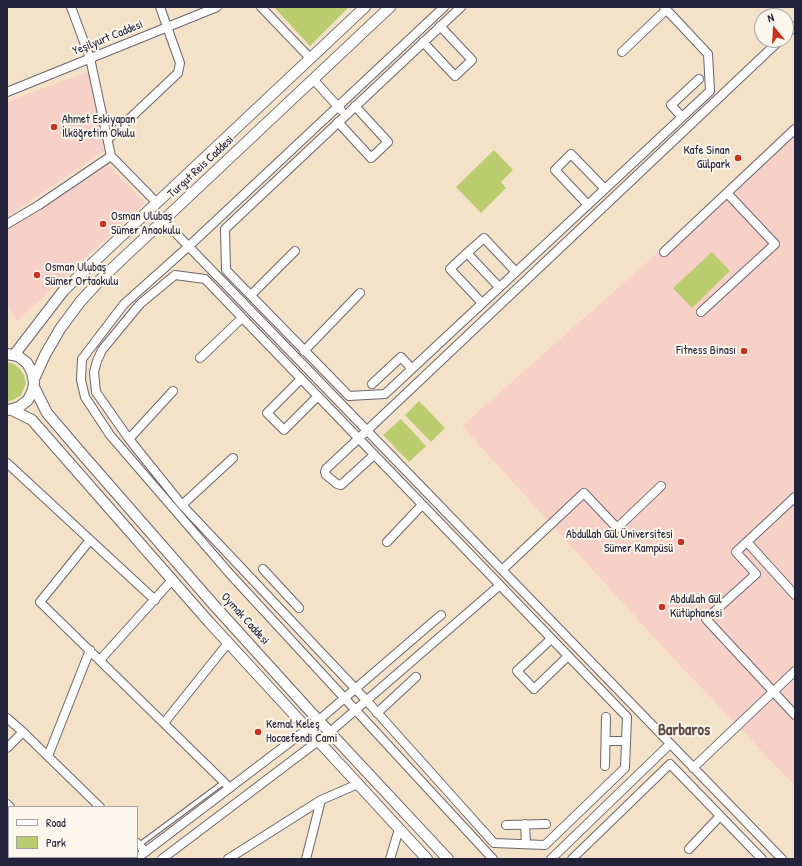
<!DOCTYPE html>
<meta charset="utf-8">
<style>
body{margin:0}
#map{position:relative;width:802px;height:866px;overflow:hidden;background:#f4e2c8;font-family:"Patrick Hand",sans-serif}
canvas{display:block}
.frame{position:absolute;inset:0;border:8px solid #22223b;pointer-events:none}
.legend{position:absolute;left:8px;top:806px;width:130px;height:52px;box-sizing:border-box;background:#fbf7ec;border:1px solid #a4a2a5;margin:0;padding:5px 7px;list-style:none;font-size:12px;color:#22223b}
.legend li{display:flex;align-items:center;gap:8px;height:20px}
.legend b{width:20px;border:1px solid #a4a2a5}
.north{position:absolute;left:754px;top:8px;width:40px;height:40px;box-sizing:border-box;background:#fbf7ec;border:1px solid #a4a2a5;border-radius:50%;rotate:342deg;font-size:11px;font-weight:700;line-height:16px;text-align:center;color:#22223b}
.north::after{content:'';display:block;margin:auto;width:14px;height:18px;background:#c8321e;clip-path:polygon(50% 0,100% 100%,50% 72%,0 100%)}
</style>
<div id="map">
<canvas width="802" height="866"></canvas>
<div class="frame"></div>
<ul class="legend">
<li><b style="height:5px;background:#fff"></b>Road</li>
<li><b style="height:11px;background:#bbcc6f"></b>Park</li>
</ul>
<div class="north">N</div>
</div>
<script>
const c = document.querySelector('canvas').getContext('2d');
c.lineJoin = 'round';
function fill(path, color) {
  c.fillStyle = color;
  c.fill(path, 'evenodd');
}
function toPath(rows) {
  const path = new Path2D();
  for (const r of rows) {
    path.moveTo(r[0], r[1]);
    for (let i = 2; i < r.length; i += 2) path.lineTo(r[i], r[i + 1]);
  }
  return path;
}
function stroke(path, color, width, dash) {
  c.strokeStyle = color;
  c.lineWidth = width;
  c.lineCap = dash ? 'butt' : 'round';
  c.setLineDash(dash || []);
  c.stroke(path);
}
function drawText(font, color, halo, rows, align = 'center') {
  c.font = font + ' "Patrick Hand",sans-serif';
  c.lineWidth = 4;
  c.setLineDash([]);
  c.textBaseline = 'middle';
  c.strokeStyle = halo;
  c.fillStyle = color;
  for (const [text, x, y, turn = 0] of rows) {
    c.save();
    c.translate(x, y);
    c.rotate((+turn || 0) * Math.PI / 180);
    c.textAlign = isNaN(turn) ? turn : align;
    if (halo) c.strokeText(text, 0, 0);
    c.fillText(text, 0, 0);
    c.restore();
  }
}
fill(toPath([
 [92,70,104,151,7,217,7,102],
 [795,120,795,786,672,657,462,426,644,265],
 [107,163,145,203,17,321,7,305,7,229],
 [7,812,9,814,9,857,54,857,56,859,7,859]
]), '#f7d1c8');
fill(toPath([
 [274,7,349,7,310,46],
 [494,150,513,170,501,182,506,188,481,213,456,187],
 [712,252,730,271,692,308,673,288],
 [7,362,14,364,20,369,24,375,26,383,21,395,15,399,7,402],
 [419,401,445,428,431,442,405,415],
 [401,419,426,446,409,462,383,435]
]), '#bbcc6f');
const service = toPath([
 [139,845,224,782]
]);
const minor = toPath([
 [71,7,90,58,111,156],
 [261,7,311,59],
 [444,7,189,246,124,304,82,359,81,380,85,397,110,435,230,574,493,859],
 [461,7,225,229,226,270,349,396,385,394,710,91,708,54,664,7],
 [786,34,795,26],
 [423,42,455,76,472,60,440,26],
 [622,52,666,10],
 [313,79,341,110],
 [7,92,217,7],
 [682,117,671,105,699,79],
 [338,122,371,158,388,142,355,106],
 [108,139,178,73,180,63,160,7],
 [588,205,555,170,571,154,605,189],
 [163,220,782,859],
 [7,224,39,205,111,156,157,203],
 [664,252,795,129],
 [467,253,499,287],
 [175,275,205,279,627,717,625,768,545,845,494,843,366,700,182,505,129,439,96,392,94,372,97,361,102,350,140,304,175,275],
 [251,295,295,251],
 [482,303,450,269,467,253,484,238,516,272],
 [701,312,775,244,727,193],
 [304,351,360,293],
 [200,358,242,318],
 [301,379,267,413,284,430,318,396],
 [372,384,401,357,412,369],
 [129,439,173,391],
 [374,455,341,485,337,484,326,475,325,472,326,469,358,439,780,40],
 [7,463,155,600],
 [795,497,736,552,756,574,706,619,795,715],
 [182,505,233,458],
 [90,540,40,602,230,788],
 [387,542,422,505],
 [747,542,795,595],
 [263,569,299,608],
 [502,570,584,493,617,528,661,486],
 [551,639,517,671,534,689,568,656],
 [100,660,172,580],
 [377,713,416,677],
 [7,718,23,732,100,807],
 [164,723,228,643],
 [606,741,626,741],
 [7,748,23,732],
 [48,756,90,650],
 [605,766,606,717],
 [693,768,795,671],
 [7,804,10,807],
 [525,824,526,844],
 [506,825,546,824],
 [137,843,146,852],
 [689,849,720,816],
 [62,857,65,859],
 [136,859,319,720,441,615],
 [162,859,330,732,500,585],
 [228,859,321,800,358,784],
 [306,859,321,800],
 [390,859,399,829],
 [551,859,670,744],
 [572,859,670,764,762,859]
]);
const tertiary = toPath([
 [7,354,18,356,27,363,32,372,34,383,33,390,28,400,19,407,8,410],
 [14,355,64,290,365,7],
 [34,379,45,355,60,329,80,302,102,278,390,7],
 [34,387,47,413,82,454,213,604,309,710,448,859],
 [12,410,32,420,209,622,427,859]
]);
stroke(service, '#6c656c', 6);
stroke(minor, '#6c656c', 10);
stroke(tertiary, '#6c656c', 12);
stroke(service, '#fff', 4);
stroke(minor, '#fff', 8);
stroke(tertiary, '#fff', 10);
for (const [x, y, r, color] of [
 [54,127,4,"#c8321e"],
 [738,158,4,"#c8321e"],
 [103,224,4,"#c8321e"],
 [37,275,4,"#c8321e"],
 [744,351,4,"#c8321e"],
 [681,542,4,"#c8321e"],
 [662,607,4,"#c8321e"],
 [258,732,4,"#c8321e"]
]) {
  const dot = new Path2D();
  dot.arc(x, y, r, 0, 2 * Math.PI);
  c.fillStyle = color;
  c.fill(dot);
  stroke(dot, '#fbf7ec', 1.5);
}
drawText('12px', '#22223b', '#fbf7ec', [
 ["Yeşilyurt Caddesi",108,38,-22],
 ["Turgut Reis Caddesi",201,167,-43],
 ["Oymak Caddesi",245,619,48]
]);
drawText('12px', '#22223b', '#fbf7ec', [
 ["Ahmet Eskiyapan",62,120],
 ["İlköğretim Okulu",62,134],
 ["Kafe Sinan",730,151,"right"],
 ["Gülpark",730,165,"right"],
 ["Osman Ulubaş",111,217],
 ["Sümer Anaokulu",111,231],
 ["Osman Ulubaş",45,268],
 ["Sümer Ortaokulu",45,282],
 ["Fitness Binası",736,351,"right"],
 ["Abdullah Gül Üniversitesi",673,535,"right"],
 ["Sümer Kampüsü",673,549,"right"],
 ["Abdullah Gül",670,600],
 ["Kütüphanesi",670,614],
 ["Kemal Keleş",266,725],
 ["Hocaefendi Cami",266,739]
], 'left');
drawText('bold 16px', '#604b49', '#fbf7ec', [
 ["Barbaros",684,731]
]);
</script>
